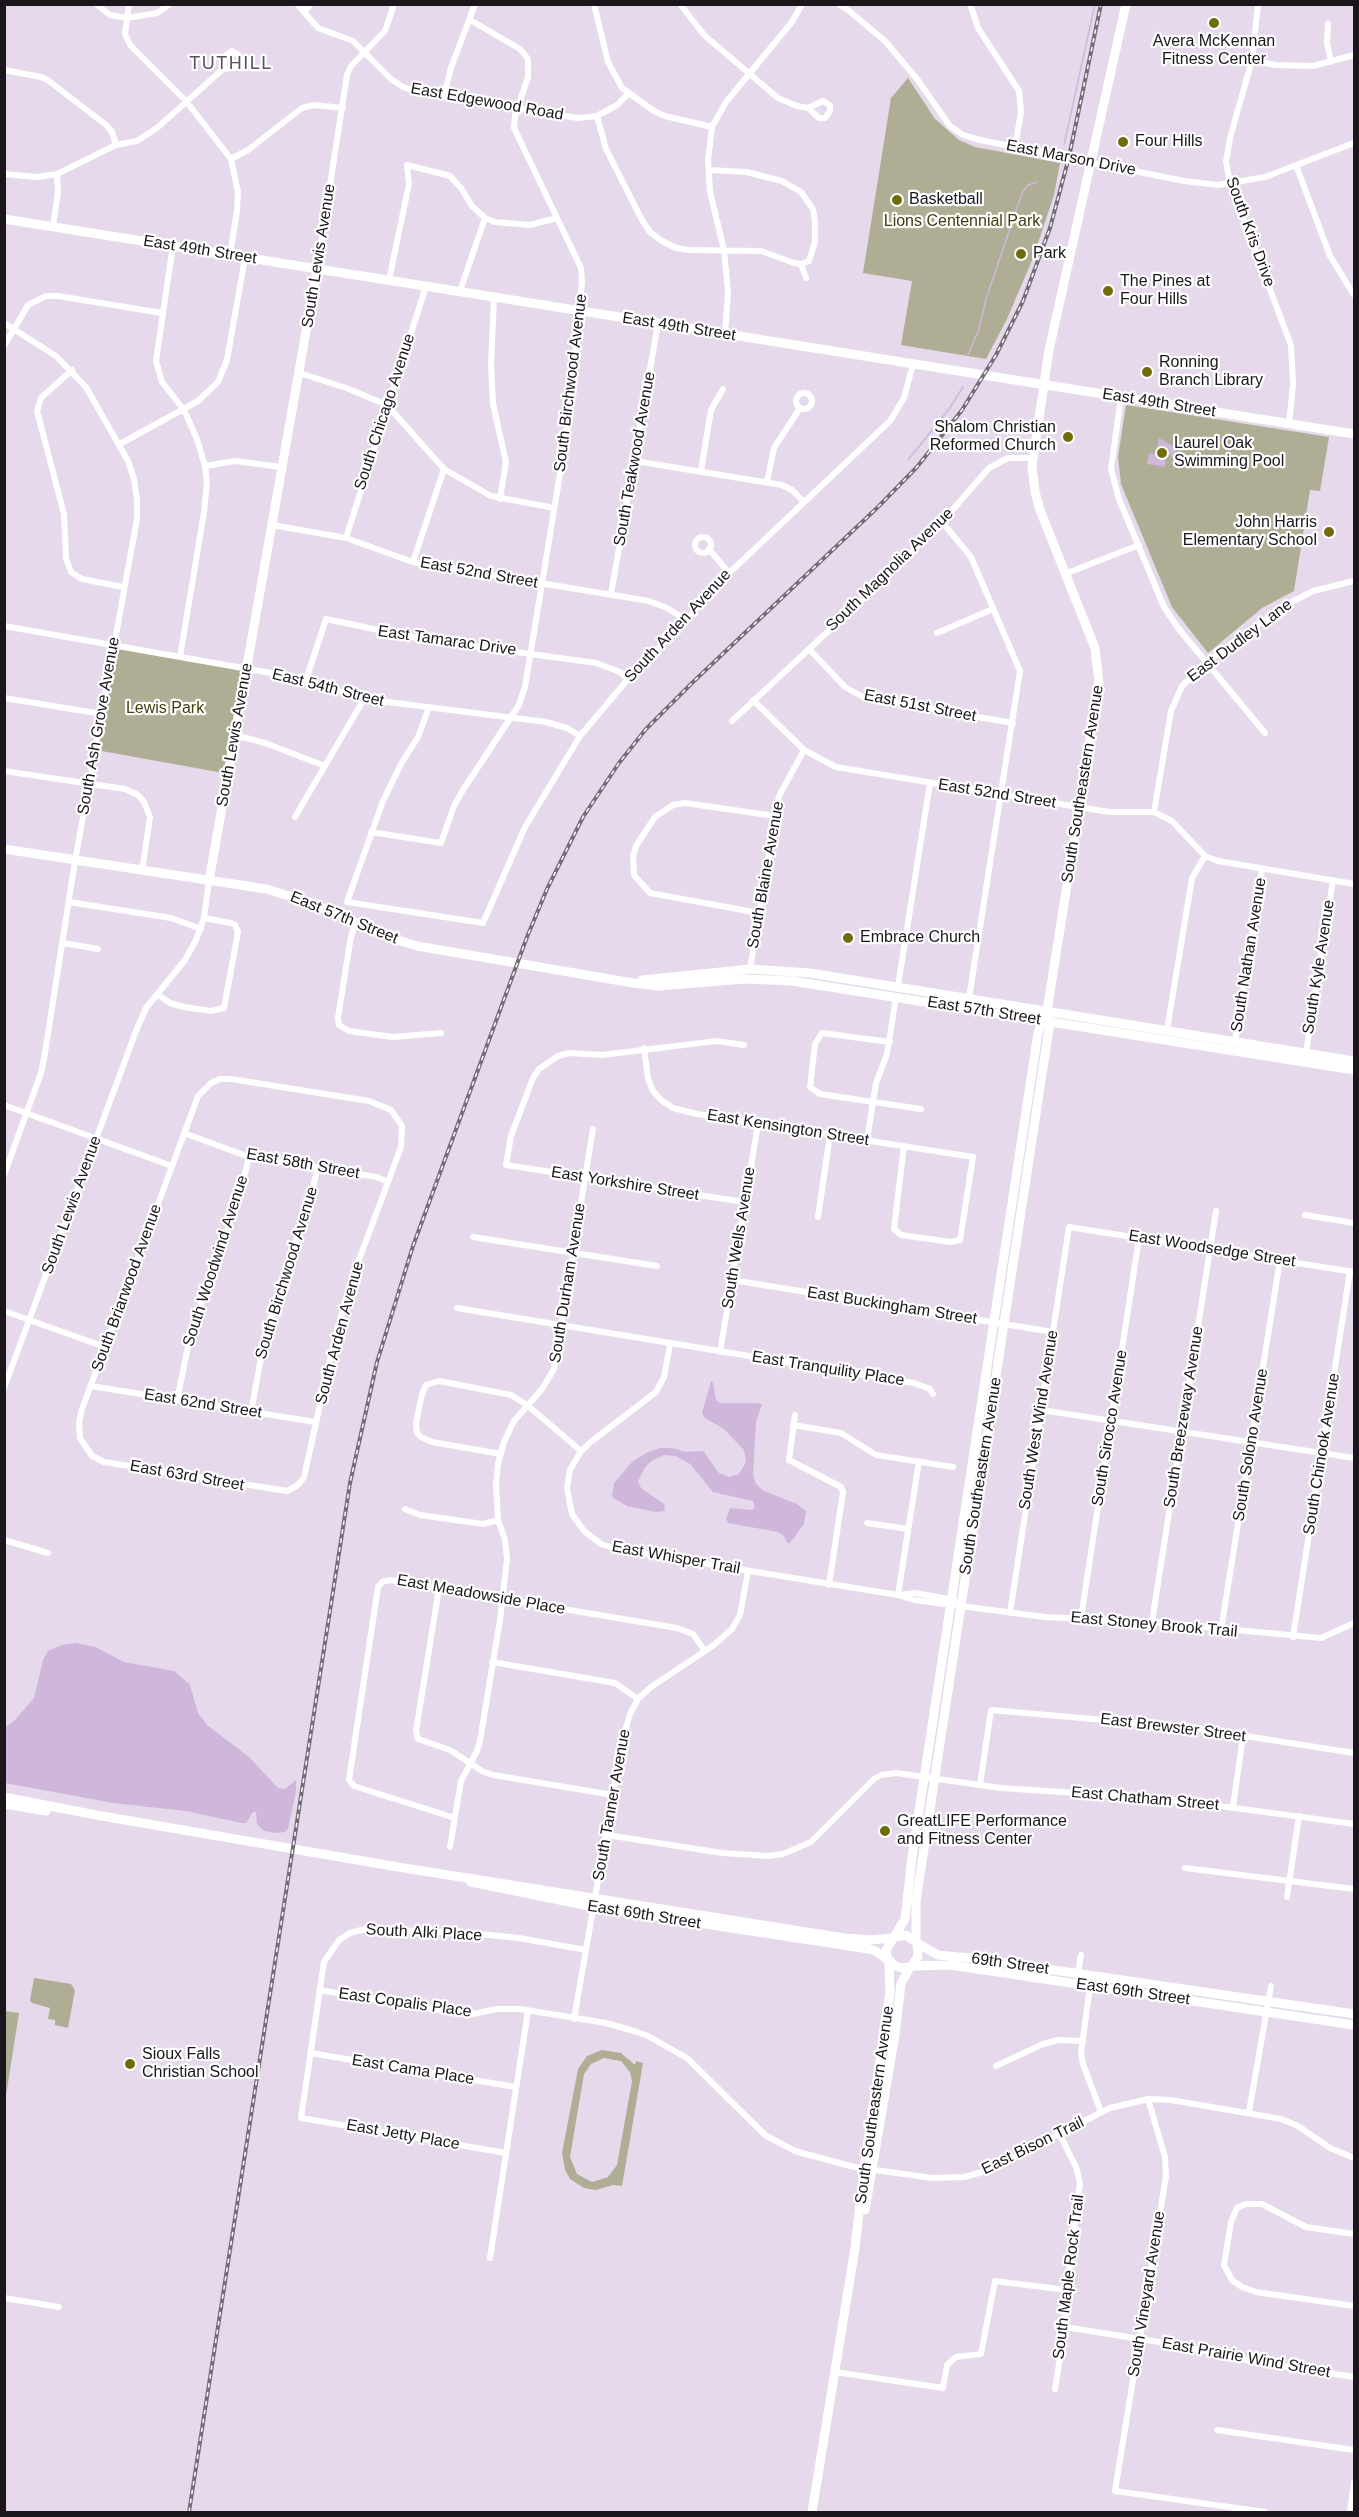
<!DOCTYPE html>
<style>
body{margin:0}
#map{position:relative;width:1359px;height:2517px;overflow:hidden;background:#e5d9eb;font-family:Helvetica,sans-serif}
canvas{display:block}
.frame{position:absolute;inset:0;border:6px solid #1a161c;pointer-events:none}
</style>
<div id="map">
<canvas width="1359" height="2517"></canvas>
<div class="frame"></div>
</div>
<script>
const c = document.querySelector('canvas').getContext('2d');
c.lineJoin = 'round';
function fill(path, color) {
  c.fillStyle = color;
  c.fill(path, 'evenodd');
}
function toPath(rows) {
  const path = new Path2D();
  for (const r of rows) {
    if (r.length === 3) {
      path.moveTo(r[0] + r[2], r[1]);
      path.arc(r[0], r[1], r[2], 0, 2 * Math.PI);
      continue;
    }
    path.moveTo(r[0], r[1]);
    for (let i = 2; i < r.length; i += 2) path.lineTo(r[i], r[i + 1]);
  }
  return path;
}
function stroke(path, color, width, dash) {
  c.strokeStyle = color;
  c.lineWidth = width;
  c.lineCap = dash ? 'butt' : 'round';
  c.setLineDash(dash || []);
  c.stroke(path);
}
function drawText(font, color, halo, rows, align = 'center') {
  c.font = font + ' Helvetica,sans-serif';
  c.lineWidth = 4.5;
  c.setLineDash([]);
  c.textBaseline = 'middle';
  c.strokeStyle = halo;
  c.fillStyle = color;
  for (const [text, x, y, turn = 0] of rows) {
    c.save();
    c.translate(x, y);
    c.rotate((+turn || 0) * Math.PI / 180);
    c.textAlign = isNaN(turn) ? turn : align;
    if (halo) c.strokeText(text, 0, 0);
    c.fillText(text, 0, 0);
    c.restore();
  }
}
fill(toPath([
 [908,78,935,119,959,140,975,147,1060,163,1054,195,1033,258,1007,319,986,359,901,345,912,281,863,273,891,98],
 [1126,405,1329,437,1320,491,1310,490,1294,591,1262,608,1208,653,1172,607,1121,484,1118,457],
 [113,645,247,669,229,774,96,750],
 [34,1978,71,1984,75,1990,68,2028,55,2025,55,2020,48,2019,50,2008,32,2003,30,2000],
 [5,2011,19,2013,5,2102,4,2011],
 [602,2050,621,2053,635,2065,636,2061,643,2063,622,2186,613,2185,596,2190,584,2188,570,2179,565,2170,562,2153,578,2069,587,2056],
 [604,2058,621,2061,630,2072,632,2081,617,2165,608,2177,592,2182,577,2174,570,2157,584,2074,591,2064]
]), '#afae94');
fill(toPath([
 [1159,438,1173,446,1178,457,1178,466,1173,465,1174,460,1168,452,1164,456,1166,459,1165,467,1147,464,1149,453,1156,454],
 [711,1381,713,1383,716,1400,720,1403,758,1403,762,1404,756,1422,753,1475,756,1484,764,1491,797,1504,806,1511,804,1524,790,1543,787,1543,784,1536,778,1532,728,1523,726,1519,730,1508,752,1510,755,1507,753,1501,713,1492,690,1464,676,1456,664,1455,653,1460,645,1467,638,1481,641,1488,664,1504,665,1511,656,1512,627,1506,612,1497,614,1483,632,1462,646,1453,660,1448,672,1448,685,1452,703,1451,719,1473,729,1477,739,1474,746,1462,744,1450,724,1429,705,1418,702,1413],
 [76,1643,95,1647,124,1662,174,1671,190,1685,198,1713,207,1725,249,1757,278,1788,285,1789,296,1780,296,1791,288,1829,285,1832,276,1833,264,1831,257,1824,256,1812,253,1812,246,1823,241,1823,186,1811,113,1803,5,1783,5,1728,15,1720,34,1698,43,1660,48,1651,62,1645]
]), '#ceb7da');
stroke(toPath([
 [1064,145,1095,4],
 [968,355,979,329,986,299,1022,193,1028,185,1037,182],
 [908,460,949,409,963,387]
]), '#ceb7da', 1.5);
stroke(toPath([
 [96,4,110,15,127,18,157,13,170,4],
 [129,4,125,34,130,45,186,101,231,159,238,192,237,211,230,255],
 [297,4,318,28,353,41,391,79,403,87,421,93,578,118,597,116,617,105,629,93],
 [594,4,608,62,622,88,654,111,665,116,712,127],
 [680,4,704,35,778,98,797,106,808,108],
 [838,4,848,10,885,41,917,79,950,126,963,135,980,140,1184,181,1218,185,1265,177,1354,143],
 [970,4,978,28,1019,91,1021,112,1015,147],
 [1258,4,1252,60,1230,138,1226,162,1230,184,1291,345,1293,384,1289,424],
 [304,12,311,4],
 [1328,24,1327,43,1331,62],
 [232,51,239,55,240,63,234,68,223,69,225,56,232,51],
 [1252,60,1275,65,1313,66,1354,55],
 [4,70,41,77,49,81,106,125,112,132,116,145],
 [444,96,451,68,475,4],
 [823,101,830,105,830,111,825,118,819,118,808,108,823,101],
 [597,116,606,149,642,220,650,232,662,241,676,248,688,250,761,251,794,263,801,264,809,261,815,242,815,221,813,209,801,192,782,181,746,172,709,170],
 [231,159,248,150,302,108,314,105,343,108],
 [1296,165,1330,256,1354,295],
 [4,174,37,177,57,174,116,145,137,141,157,128,223,69],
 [53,226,58,192,57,174],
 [173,245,156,361,162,382,184,410,197,439,205,466,207,482,204,512,180,657],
 [801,264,806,278],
 [317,269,347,75,351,66,385,31,394,4],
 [389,280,409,184,407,165,450,176,461,188,472,206,485,218,495,222,530,225,557,218],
 [460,291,485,218],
 [494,297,491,365,493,404,506,462,500,499],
 [4,323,56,356,86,387,128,461,134,479,137,500,137,519,75,861,44,1059,41,1073,4,1175],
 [725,335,728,292,724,250,710,192,708,160,712,127,726,102,792,22,802,4],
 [4,346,28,305,46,296,58,296,162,313],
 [72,370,41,398,37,411,64,514,66,558,71,572,82,579,123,587],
 [300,373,349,389,387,405,444,469,491,496,554,508],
 [804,401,8],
 [1121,397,1111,469,1119,499,1164,607,1178,628,1265,733],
 [120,444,198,401,218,382,227,360,245,258],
 [635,461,782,485,792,490,804,502],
 [205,466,235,461,281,467],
 [701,471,711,410,723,389],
 [767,482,774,448,800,408],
 [942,522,971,557,1020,671,969,998],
 [272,525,346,538,413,562,649,601,667,608,686,620],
 [703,545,8],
 [346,538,426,286],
 [709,549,728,572],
 [413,562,444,469],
 [1065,574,1139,545],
 [611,594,658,323],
 [4,626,294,677,364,699,546,722,567,728,580,736],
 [937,633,993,609],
 [809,649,845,687,863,697,1013,723],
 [306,680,326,619,421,639,596,663,620,672,628,679],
 [4,698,102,714],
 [753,700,804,750,836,767,1109,812,1154,812,1172,821,1205,856,1218,861,1354,884],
 [429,707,418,737,401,764,383,801,347,902,483,923,525,827,580,736,628,679,692,614,707,594,890,421,904,398,913,364],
 [732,721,899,565,942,522,989,468,1008,458,1032,458],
 [235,735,265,743,325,766],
 [4,771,125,789,138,795,144,802,150,817,142,871],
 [1154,812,1171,711,1182,686,1207,662,1282,607,1313,591,1354,581],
 [295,817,364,699],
 [371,832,441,843,454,806,463,790,519,705,525,687,570,413,582,282,581,268,514,128,515,116,528,77,528,59,520,49,470,20],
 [69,902,171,918,201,929],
 [759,913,650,893,634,875,633,856,636,846,655,817,673,805,685,803,775,816],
 [355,922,350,942,338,1018,339,1025,349,1031,393,1037,441,1033],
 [63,943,98,949],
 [750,969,779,796,804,750],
 [898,986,930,783],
 [157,994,170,1003,184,1007,211,1011,224,1008,238,932,235,925,231,923,204,918],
 [1167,1030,1192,878,1205,856],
 [890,1042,822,1033,815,1044,810,1087,820,1094,921,1109],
 [1235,1042,1262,869],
 [744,1045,717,1041,602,1055,569,1053,558,1056,539,1069,533,1078,511,1136,506,1165,744,1202],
 [644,1048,648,1079,653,1091,661,1100,673,1108,697,1114,973,1157,960,1240,951,1242,901,1235,894,1229,904,1146],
 [1306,1053,1333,880],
 [220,1079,231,1079,369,1101,391,1110,402,1126,401,1147,353,1276,336,1333,304,1477,298,1485,287,1491,104,1462,92,1456,80,1438,79,1422,82,1409,198,1096,211,1083,220,1079],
 [4,1105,172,1166],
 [184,1133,249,1157,377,1177,388,1182],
 [867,1140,876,1083,887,1054,896,997],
 [1305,1215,1354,1223],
 [818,1217,830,1135],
 [473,1237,657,1266],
 [732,1280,1053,1332],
 [457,1308,914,1383,930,1389,933,1394],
 [4,1311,105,1347],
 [670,1344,664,1377,656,1392,592,1441,581,1451,570,1470,567,1488,572,1514,584,1531,601,1544,621,1550,898,1595,914,1600,1045,1617,1152,1622,1321,1638,1354,1623],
 [720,1352,758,1124],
 [91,1386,315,1422],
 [4,1388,136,1031,146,1008,185,960,196,940,204,918,209,881],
 [177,1400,191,1332,239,1198,249,1157],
 [1041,1410,1354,1458],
 [251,1412,265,1336,279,1289,310,1202,317,1169],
 [795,1415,789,1460,841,1487,843,1492,829,1585],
 [793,1425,841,1433,876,1455,953,1467],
 [501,1454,432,1442,421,1437,417,1433,416,1423,422,1394,426,1385,439,1381,511,1395,527,1405,581,1451],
 [405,1509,420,1515,483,1524,498,1520],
 [867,1523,908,1529],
 [4,1540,48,1553],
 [439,1588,416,1731,418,1739,450,1750,482,1771,493,1775,613,1795],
 [898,1595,919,1461],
 [899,1595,915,1593,954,1600],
 [1010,1613,1069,1227,1354,1272],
 [1081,1618,1139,1238],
 [1152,1622,1216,1211],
 [1221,1630,1280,1260],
 [1293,1637,1350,1271],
 [492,1662,615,1683,638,1699],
 [980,1785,991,1710,1194,1728,1354,1753],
 [1233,1807,1243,1736],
 [455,1818,354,1786,349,1780,378,1587,382,1582,390,1580,677,1628,693,1634,705,1651],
 [607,1835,722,1853,769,1856,783,1854,811,1842,874,1779,881,1775,896,1773,1001,1788,1167,1799,1354,1824],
 [450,1847,461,1781,477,1751,480,1741,500,1620,507,1559,505,1540,498,1520,496,1484,498,1464,504,1442,514,1421,542,1389,554,1369,593,1129],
 [1185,1868,1354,1889],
 [1287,1897,1299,1816],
 [1078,1973,1081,1955],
 [1090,1986,1081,2053,1083,2064,1101,2112],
 [319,1990,468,2015,497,2009,520,2009,606,2023,634,2031,648,2036,687,2058,765,2135,795,2151,854,2167,932,2178,964,2177,986,2171,1110,2108,1148,2099,1171,2100,1281,2119,1298,2126,1330,2148,1354,2158],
 [574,2019,622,1742,630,1714,638,1699,651,1687,714,1645,732,1629,740,1615,748,1571],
 [310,2053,516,2087],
 [996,2066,1043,2044,1058,2040,1082,2041],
 [1148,2099,1165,2157,1166,2176,1115,2491,1265,2512],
 [1249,2112,1271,1986],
 [506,2153,301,2118,324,1962,339,1940,350,1933,365,1929,469,1933,519,1938,586,1950],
 [1354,2234,1306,2227,1262,2204,1245,2204,1237,2208,1231,2222,1224,2265,1232,2280,1242,2287,1256,2292,1354,2306],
 [490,2258,528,2011],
 [4,2298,59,2307],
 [1065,2327,1178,2345,1256,2362,1354,2377],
 [835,2372,943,2388,947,2365,956,2357,981,2354,995,2281,1067,2290],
 [1055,2389,1065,2327,1067,2290,1080,2183,1076,2167,1059,2133],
 [1217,2430,1354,2450],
 [1350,2512,1354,2482]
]), '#fff', 6);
stroke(toPath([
 [4,219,1354,434],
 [4,849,266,889,313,903,388,937,417,946,633,983,658,986,745,979,792,981,1354,1070],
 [209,881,317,269],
 [642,980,750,969,810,973,1354,1061],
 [4,1797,96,1815,398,1867,844,1938,870,1940,893,1938],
 [4,1804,46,1811],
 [471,1882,594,1907,869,1949,876,1951,889,1961],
 [895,1937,906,1935,917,1943,918,1957,910,1967,902,1968,895,1966,887,1958,886,1950,905,1919,912,1857,1018,1164,1038,1033,1043,1017],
 [916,1942,916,1901,1046,1048,1050,1022,1047,1011,1099,683,1095,648,1040,510,1035,492,1032,466,1049,350,1126,4],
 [917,1943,938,1955,979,1959,1354,2014],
 [912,1966,950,1965,1354,2025],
 [865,2210,895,2035,901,1984,910,1967],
 [812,2512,855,2248,864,2168,890,1993,889,1962]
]), '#fff', 9);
const rail = toPath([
 [189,2512,350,1483,377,1362,413,1246,527,937,547,889,583,817,619,763,646,729,693,682,879,506,917,467,962,410,996,355,1023,301,1050,228,1069,157,1101,4]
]);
stroke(rail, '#746d78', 4);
stroke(rail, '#fff', 1.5, [4.5]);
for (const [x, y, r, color] of [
 [1214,23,6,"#706c0a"],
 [1123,142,6,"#706c0a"],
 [897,200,6,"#706c0a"],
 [1021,254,6,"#706c0a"],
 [1108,291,6,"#706c0a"],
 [1147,372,6,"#706c0a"],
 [1068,437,6,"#706c0a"],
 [1162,453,6,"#706c0a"],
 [1329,532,6,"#706c0a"],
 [848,938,6,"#706c0a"],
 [885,1831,6,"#706c0a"],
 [130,2064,6,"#706c0a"]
]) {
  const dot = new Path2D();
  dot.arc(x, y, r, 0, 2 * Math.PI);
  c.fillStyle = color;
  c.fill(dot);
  stroke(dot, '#fff', 2);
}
drawText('16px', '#1a161c', '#fff', [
 ["Avera McKennan",1214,42,"center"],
 ["Fitness Center",1214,60,"center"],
 ["Four Hills",1135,142],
 ["Basketball",909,200],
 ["Park",1033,254],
 ["The Pines at",1120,282],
 ["Four Hills",1120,300],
 ["Ronning",1159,363],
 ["Branch Library",1159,381],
 ["Shalom Christian",1056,428,"right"],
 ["Reformed Church",1056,446,"right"],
 ["Laurel Oak",1174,444],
 ["Swimming Pool",1174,462],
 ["John Harris",1317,523,"right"],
 ["Elementary School",1317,541,"right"],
 ["Embrace Church",860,938],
 ["GreatLIFE Performance",897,1822],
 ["and Fitness Center",897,1840],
 ["Sioux Falls",142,2055],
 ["Christian School",142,2073]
], 'left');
drawText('16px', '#1a161c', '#fff', [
 ["East Edgewood Road",487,102,10],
 ["East Marson Drive",1071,158,11],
 ["South Kris Drive",1250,232,70],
 ["East 49th Street",200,250,9],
 ["South Lewis Avenue",319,256,-81],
 ["East 49th Street",679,327,9],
 ["South Birchwood Avenue",571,383,-83],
 ["East 49th Street",1159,403,9],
 ["South Chicago Avenue",385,412,-72],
 ["South Teakwood Avenue",635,459,-80],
 ["South Magnolia Avenue",890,570,-44],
 ["East 52nd Street",479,573,10],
 ["South Arden Avenue",678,626,-47],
 ["East Tamarac Drive",447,641,8],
 ["East Dudley Lane",1240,641,-37],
 ["East 54th Street",328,688,14],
 ["East 51st Street",920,706,11],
 ["South Ash Grove Avenue",99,726,-80],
 ["South Lewis Avenue",235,735,-80],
 ["South Southeastern Avenue",1083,784,-81],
 ["East 52nd Street",997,794,9],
 ["South Blaine Avenue",766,875,-80],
 ["East 57th Street",344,918,22],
 ["South Nathan Avenue",1249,955,-81],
 ["South Kyle Avenue",1319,967,-81],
 ["East 57th Street",984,1011,9],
 ["East Kensington Street",788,1128,9],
 ["East 58th Street",303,1164,10],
 ["East Yorkshire Street",625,1184,9],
 ["South Lewis Avenue",72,1205,-70],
 ["South Wells Avenue",739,1238,-81],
 ["East Woodsedge Street",1212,1249,9],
 ["South Woodwind Avenue",216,1261,-72],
 ["South Birchwood Avenue",287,1273,-73],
 ["South Durham Avenue",568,1283,-81],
 ["South Briarwood Avenue",127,1288,-70],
 ["East Buckingham Street",892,1306,9],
 ["South Arden Avenue",340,1333,-75],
 ["East Tranquility Place",828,1369,9],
 ["East 62nd Street",203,1404,9],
 ["South Breezeway Avenue",1184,1417,-81],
 ["South West Wind Avenue",1039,1420,-81],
 ["South Sirocco Avenue",1110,1428,-81],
 ["South Solono Avenue",1251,1445,-81],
 ["South Chinook Avenue",1322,1454,-81],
 ["East 63rd Street",187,1476,10],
 ["South Southeastern Avenue",981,1476,-81],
 ["East Whisper Trail",676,1558,10],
 ["East Meadowside Place",481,1595,10],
 ["East Stoney Brook Trail",1154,1625,5],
 ["East Brewster Street",1173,1728,7],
 ["East Chatham Street",1145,1799,5],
 ["South Tanner Avenue",612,1805,-80],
 ["East 69th Street",644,1915,9],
 ["South Alki Place",424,1933,3],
 ["69th Street",1010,1964,8],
 ["East 69th Street",1133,1992,8],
 ["East Copalis Place",405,2003,8],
 ["East Cama Place",413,2070,9],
 ["South Southeastern Avenue",875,2105,-82],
 ["East Jetty Place",403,2135,10],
 ["East Bison Trail",1033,2146,-26],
 ["South Maple Rock Trail",1069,2277,-83],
 ["South Vineyard Avenue",1147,2294,-81],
 ["East Prairie Wind Street",1246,2358,10]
]);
drawText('16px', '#403e0d', '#fff', [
 ["Lions Centennial Park",962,222],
 ["Lewis Park",165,709]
]);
c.letterSpacing = '1.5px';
drawText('18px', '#5a505f', '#fff', [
 ["TUTHILL",231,64]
]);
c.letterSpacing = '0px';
</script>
